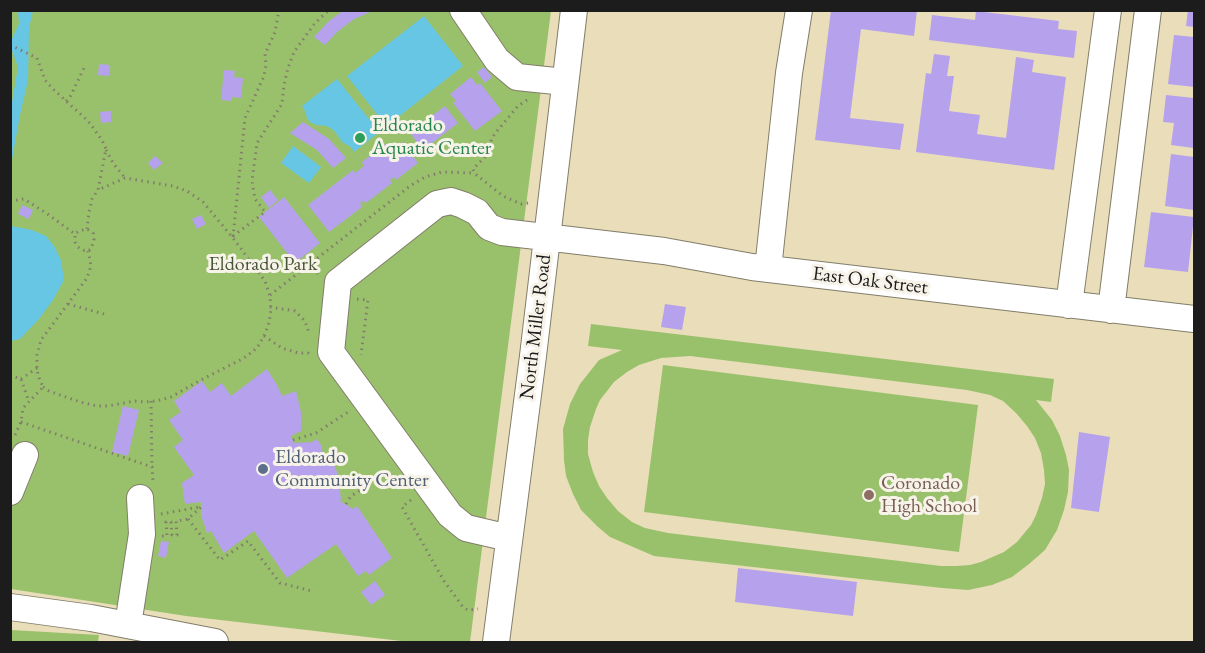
<!DOCTYPE html>
<style>
body{margin:0}
#map{position:relative;width:1205px;height:653px;overflow:hidden;background:#e9deb9;font-family:"EB Garamond",serif}
canvas{display:block}
.frame{position:absolute;inset:0;border:12px solid #1c1c1c;pointer-events:none}
</style>
<div id="map">
<canvas width="1205" height="653"></canvas>
<div class="frame"></div>
</div>
<script>
const c = document.querySelector('canvas').getContext('2d');
c.lineJoin = 'round';
function fill(path, color) {
  c.fillStyle = color;
  c.fill(path, 'evenodd');
}
function toPath(rows) {
  const path = new Path2D();
  for (const r of rows) {
    path.moveTo(r[0], r[1]);
    for (let i = 2; i < r.length; i += 2) path.lineTo(r[i], r[i + 1]);
  }
  return path;
}
function stroke(path, color, width, dash) {
  c.strokeStyle = color;
  c.lineWidth = width;
  c.lineCap = dash ? 'butt' : 'round';
  c.setLineDash(dash || []);
  c.stroke(path);
}
function drawText(font, color, halo, rows, align = 'center') {
  c.font = font + ' "EB Garamond",serif';
  c.lineWidth = 6;
  c.setLineDash([]);
  c.textBaseline = 'middle';
  c.strokeStyle = halo;
  c.fillStyle = color;
  for (const [text, x, y, turn = 0] of rows) {
    c.save();
    c.translate(x, y);
    c.rotate((+turn || 0) * Math.PI / 180);
    c.textAlign = isNaN(turn) ? turn : align;
    if (halo) c.strokeText(text, 0, 0);
    c.fillText(text, 0, 0);
    c.restore();
  }
}
fill(toPath([
 [10,11,551,11,470,642,410,642,186,616,11,589],
 [591,324,1054,379,1051,402,1036,400,1052,420,1060,436,1066,455,1069,470,1068,492,1064,510,1057,530,1045,550,1029,564,1012,577,992,585,968,590,942,588,654,556,610,537,598,527,581,510,573,494,566,476,564,460,563,429,570,404,580,384,599,360,622,350,588,346],
 [690,356,967,390,990,395,1003,401,1016,413,1027,426,1035,438,1041,453,1044,470,1045,484,1042,498,1036,515,1031,525,1017,542,1004,552,981,562,970,565,956,566,941,566,668,533,645,528,632,522,618,511,607,498,599,486,593,472,588,454,588,440,590,427,596,409,600,400,614,382,627,372,639,365,661,358],
 [663,365,978,405,959,552,644,512],
 [10,630,11,630,99,635,98,642,11,642]
]), '#99c16c');
fill(toPath([
 [18,11,33,11,29,28,28,80,20,115,11,165,11,108,18,67,11,48,10,43,19,24],
 [424,16,463,66,354,152,351,147,342,142,336,133,333,130,327,126,317,125,311,123,307,118,305,111,302,106,337,79,373,124,380,118,347,76],
 [293,146,321,167,309,183,281,163],
 [11,226,32,230,46,236,54,246,61,260,64,280,53,300,39,319,20,339,11,341]
]), '#66c6e4');
fill(toPath([
 [344,10,375,10,354,19,337,32,325,45,314,37,329,21],
 [831,10,917,10,914,36,861,29,850,118,904,124,900,150,815,140],
 [1188,10,1194,10,1194,27,1186,26],
 [976,11,1059,21,1058,29,1077,31,1074,58,929,40,932,15,975,20],
 [1174,35,1194,37,1194,87,1168,84],
 [934,54,950,56,947,76,954,76,949,111,980,115,977,134,1006,138,1016,57,1034,60,1032,72,1066,77,1054,170,916,152,926,73,931,74],
 [99,64,110,65,109,76,98,75],
 [484,67,492,77,485,83,477,72],
 [224,70,235,71,234,77,243,78,241,98,232,97,232,101,221,100],
 [471,77,477,85,480,83,502,111,475,131,453,103,456,101,450,94],
 [1166,95,1194,98,1194,148,1171,145,1174,123,1163,122],
 [445,106,458,123,423,150,410,133],
 [111,111,111,122,101,123,100,112],
 [303,122,329,139,346,158,333,168,317,150,290,133],
 [402,142,418,163,396,180,394,177,390,180,392,183,366,203,364,201,360,203,362,207,329,232,308,205,353,170,355,173,364,166,362,162,385,144,391,151],
 [1171,154,1194,157,1194,210,1165,206],
 [155,156,163,163,154,170,148,163],
 [270,190,278,200,269,208,261,197],
 [284,197,320,243,295,263,259,217],
 [22,205,33,210,29,219,18,214],
 [1151,212,1194,217,1188,272,1144,267],
 [201,215,206,224,197,229,192,219],
 [665,304,686,307,682,330,661,327],
 [267,369,277,385,282,396,296,391,301,412,301,431,291,436,294,443,312,442,317,439,321,445,324,458,329,454,338,474,341,499,340,501,353,509,357,506,392,558,369,575,366,571,358,576,336,544,287,578,254,531,224,553,211,531,207,533,201,515,201,502,185,504,182,483,194,475,174,447,183,440,169,420,181,412,174,401,202,381,210,392,222,383,231,396],
 [123,406,139,410,128,456,112,452],
 [1079,432,1110,437,1099,512,1071,508],
 [161,541,169,542,166,558,158,556],
 [738,568,857,582,853,616,735,602],
 [375,581,385,595,371,605,361,592]
]), '#b6a1ed');
const minor = toPath([
 [463,10,497,60,517,77,565,82],
 [768,269,789,73,799,10],
 [1069,305,1108,10],
 [1111,310,1148,10],
 [10,492,25,455],
 [509,538,466,528,450,515,331,352,338,282,437,204,451,201,463,205,477,212,489,227,502,232,664,251,752,267,1194,319],
 [10,607,91,618,215,642],
 [128,625,142,534,140,498],
 [496,642,533,356,574,10]
]);
stroke(minor, '#827d6a', 28);
stroke(toPath([
 [10,45,37,58,45,80,53,89,88,121,102,140,106,149,98,190,92,199,89,212,87,229],
 [527,100,518,106,497,131,492,138,486,156,473,169,474,173,503,196,521,204,528,203],
 [66,101,70,97,85,66],
 [106,150,113,163,125,178],
 [10,201,24,199,46,213,75,234,75,242,78,247,82,250,88,251,91,249,94,240,93,233,87,229,79,231,75,234],
 [233,236,265,212,255,199,252,181,257,143,282,104,284,85,288,68,294,52,315,23,329,10],
 [233,237,245,118,264,76,266,65,265,54,275,32,279,10],
 [310,264,318,274],
 [270,295,410,186,425,177,442,172,474,173],
 [357,299,368,300,361,355],
 [68,304,104,314],
 [270,307,295,311,305,321,309,333],
 [264,336,282,348,298,353,308,353,310,355],
 [10,375,21,379,29,402],
 [21,379,37,368],
 [43,387,49,391,80,402,97,406,108,406,135,401,145,402,156,401,171,397,199,381,244,358,257,348,264,336,269,323,271,310,270,296,265,281,233,238,203,202,187,191,173,186,125,178,98,190],
 [151,401,152,467],
 [21,422,152,467,153,481],
 [15,435,21,422,23,408,43,387,38,375,37,368,37,355,41,340,87,278,91,266,88,251],
 [293,440,316,433,348,412],
 [411,500,402,507,444,581,463,607,468,610,478,609],
 [346,504,351,496,392,471],
 [161,514,199,507],
 [188,519,220,560,248,541,280,583,312,591],
 [162,536,167,536,166,522,171,522,172,535,177,535,176,521,188,519,201,507]
]), '#827d6a', 3, [1.5, 4.5]);
stroke(minor, '#fff', 26);
for (const [x, y, r, color] of [
 [360,138,6,"#2e9e5b"],
 [263,469,6,"#5c6f8a"],
 [869,495,6,"#8d6e63"]
]) {
  const dot = new Path2D();
  dot.arc(x, y, r, 0, 2 * Math.PI);
  c.fillStyle = color;
  c.fill(dot);
  stroke(dot, '#f7f3e8', 2);
}
drawText('20px', '#27864d', '#f7f3e8', [
 ["Eldorado",372,126],
 ["Aquatic Center",372,149]
], 'left');
drawText('20px', '#485638', '#f7f3e8', [
 ["Eldorado Park",263,265]
]);
drawText('20px', '#1c1c1c', '#f7f3e8', [
 ["East Oak Street",870,281,7],
 ["North Miller Road",536,327,-83]
]);
drawText('20px', '#4e5e75', '#f7f3e8', [
 ["Eldorado",275,458],
 ["Community Center",275,481]
], 'left');
drawText('20px', '#785e54', '#f7f3e8', [
 ["Coronado",881,484],
 ["High School",881,507]
], 'left');
</script>
